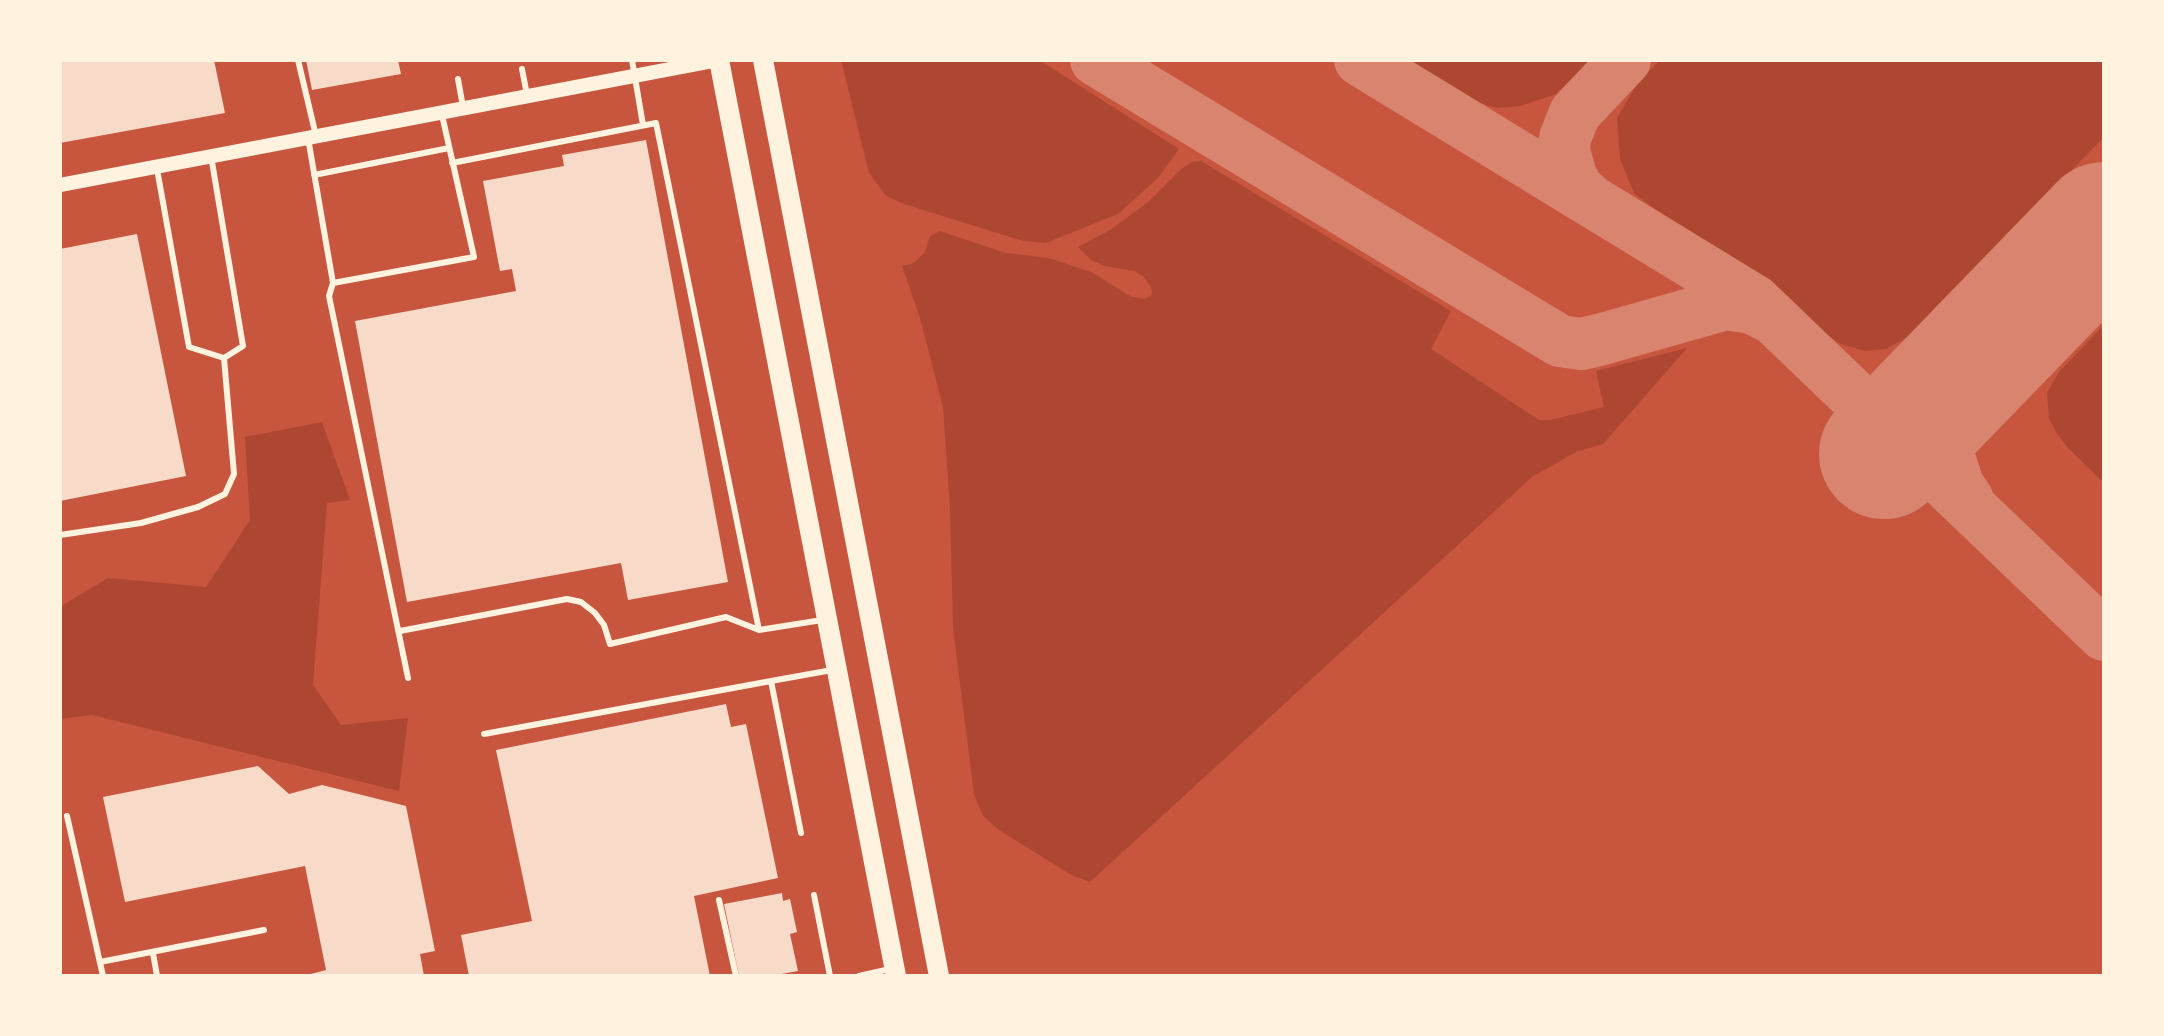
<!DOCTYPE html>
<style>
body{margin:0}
#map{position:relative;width:2164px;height:1036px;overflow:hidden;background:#c8553d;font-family:"Playfair Display",serif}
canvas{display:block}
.frame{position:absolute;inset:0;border:62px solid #fff3e0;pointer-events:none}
</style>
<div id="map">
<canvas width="2164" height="1036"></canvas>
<div class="frame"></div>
</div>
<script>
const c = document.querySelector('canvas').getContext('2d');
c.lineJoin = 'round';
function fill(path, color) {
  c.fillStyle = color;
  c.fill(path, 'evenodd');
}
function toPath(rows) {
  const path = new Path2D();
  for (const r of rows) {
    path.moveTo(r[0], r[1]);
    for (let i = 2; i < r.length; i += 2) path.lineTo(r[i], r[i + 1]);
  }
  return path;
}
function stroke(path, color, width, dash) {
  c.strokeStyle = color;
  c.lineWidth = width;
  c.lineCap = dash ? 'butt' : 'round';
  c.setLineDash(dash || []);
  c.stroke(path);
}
fill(toPath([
 [841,60,1039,60,1179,149,1158,178,1118,214,1046,243,1023,241,904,204,886,196,869,173],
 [1407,60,1591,60,1556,94,1520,106,1497,108,1475,102],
 [1660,60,2104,60,2104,137,1913,334,1886,349,1865,351,1841,344,1824,334,1794,302,1749,267,1655,209,1634,193,1620,159,1617,118,1637,84],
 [1201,161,1451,311,1431,349,1539,420,1550,420,1604,407,1596,371,1687,348,1603,444,1576,452,1532,477,1090,882,1073,876,999,830,983,816,974,794,953,628,950,508,943,407,920,318,902,266,914,263,925,252,930,236,940,231,1006,253,1049,258,1091,272,1130,296,1144,299,1152,295,1151,287,1143,276,1134,271,1105,266,1091,260,1078,247,1110,230,1147,203,1181,169,1192,162],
 [2104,325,2104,483,2068,448,2056,432,2049,418,2047,393,2059,372],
 [322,422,350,500,327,503,313,685,341,725,408,718,399,791,92,715,60,719,60,607,108,578,206,587,250,520,245,437]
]), '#ae4732');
stroke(toPath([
 [1096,60,1560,341,1581,344,1599,340,1726,304,1752,308,1770,317],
 [1360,60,1755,301,2104,635],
 [1589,199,1578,189,1571,176,1564,151,1565,138,1575,113,1625,60],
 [2084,248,2104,240],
 [1967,368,1949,415,1946,447,1958,485,1968,500]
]), '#d8846e', 52);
stroke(toPath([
 [1884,454,2104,227]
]), '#d8846e', 130);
fill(toPath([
 [60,60,214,60,225,113,60,143],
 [306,60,398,60,401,74,312,90],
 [646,140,728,582,628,600,621,563,407,602,355,321,516,291,512,269,500,271,483,181,564,166,562,155],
 [137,234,186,476,60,501,60,249],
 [726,704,731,727,746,724,778,878,694,896,710,976,469,976,461,935,532,921,496,750],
 [258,766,289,794,322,785,406,806,435,951,420,954,424,976,303,976,326,970,305,866,125,902,103,797],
 [782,893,783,901,790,899,797,932,790,934,798,971,771,976,739,976,724,904]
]), '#f7dbc8');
stroke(toPath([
 [298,60,316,136],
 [632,60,643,125],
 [522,69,527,95],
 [458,79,463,107],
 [308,138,333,283,329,296,408,678],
 [452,163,656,123,759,630],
 [157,169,189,347,224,358,243,346,211,156],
 [314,175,449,148],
 [333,283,474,257,442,115],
 [60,535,141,523,198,507,225,494,234,474,224,358],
 [400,631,567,599,581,602,595,613,604,625,610,644,726,617,759,630,822,620],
 [484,734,771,681],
 [67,816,103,976],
 [801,833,771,681,832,670],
 [814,895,830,976],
 [719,900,736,976],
 [153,953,157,976],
 [100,962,264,930],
 [859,976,890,969]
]), '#fff3e0', 6);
stroke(toPath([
 [60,185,718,60]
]), '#fff3e0', 14);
stroke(toPath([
 [719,60,896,976],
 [763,60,939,976]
]), '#fff3e0', 20);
</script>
